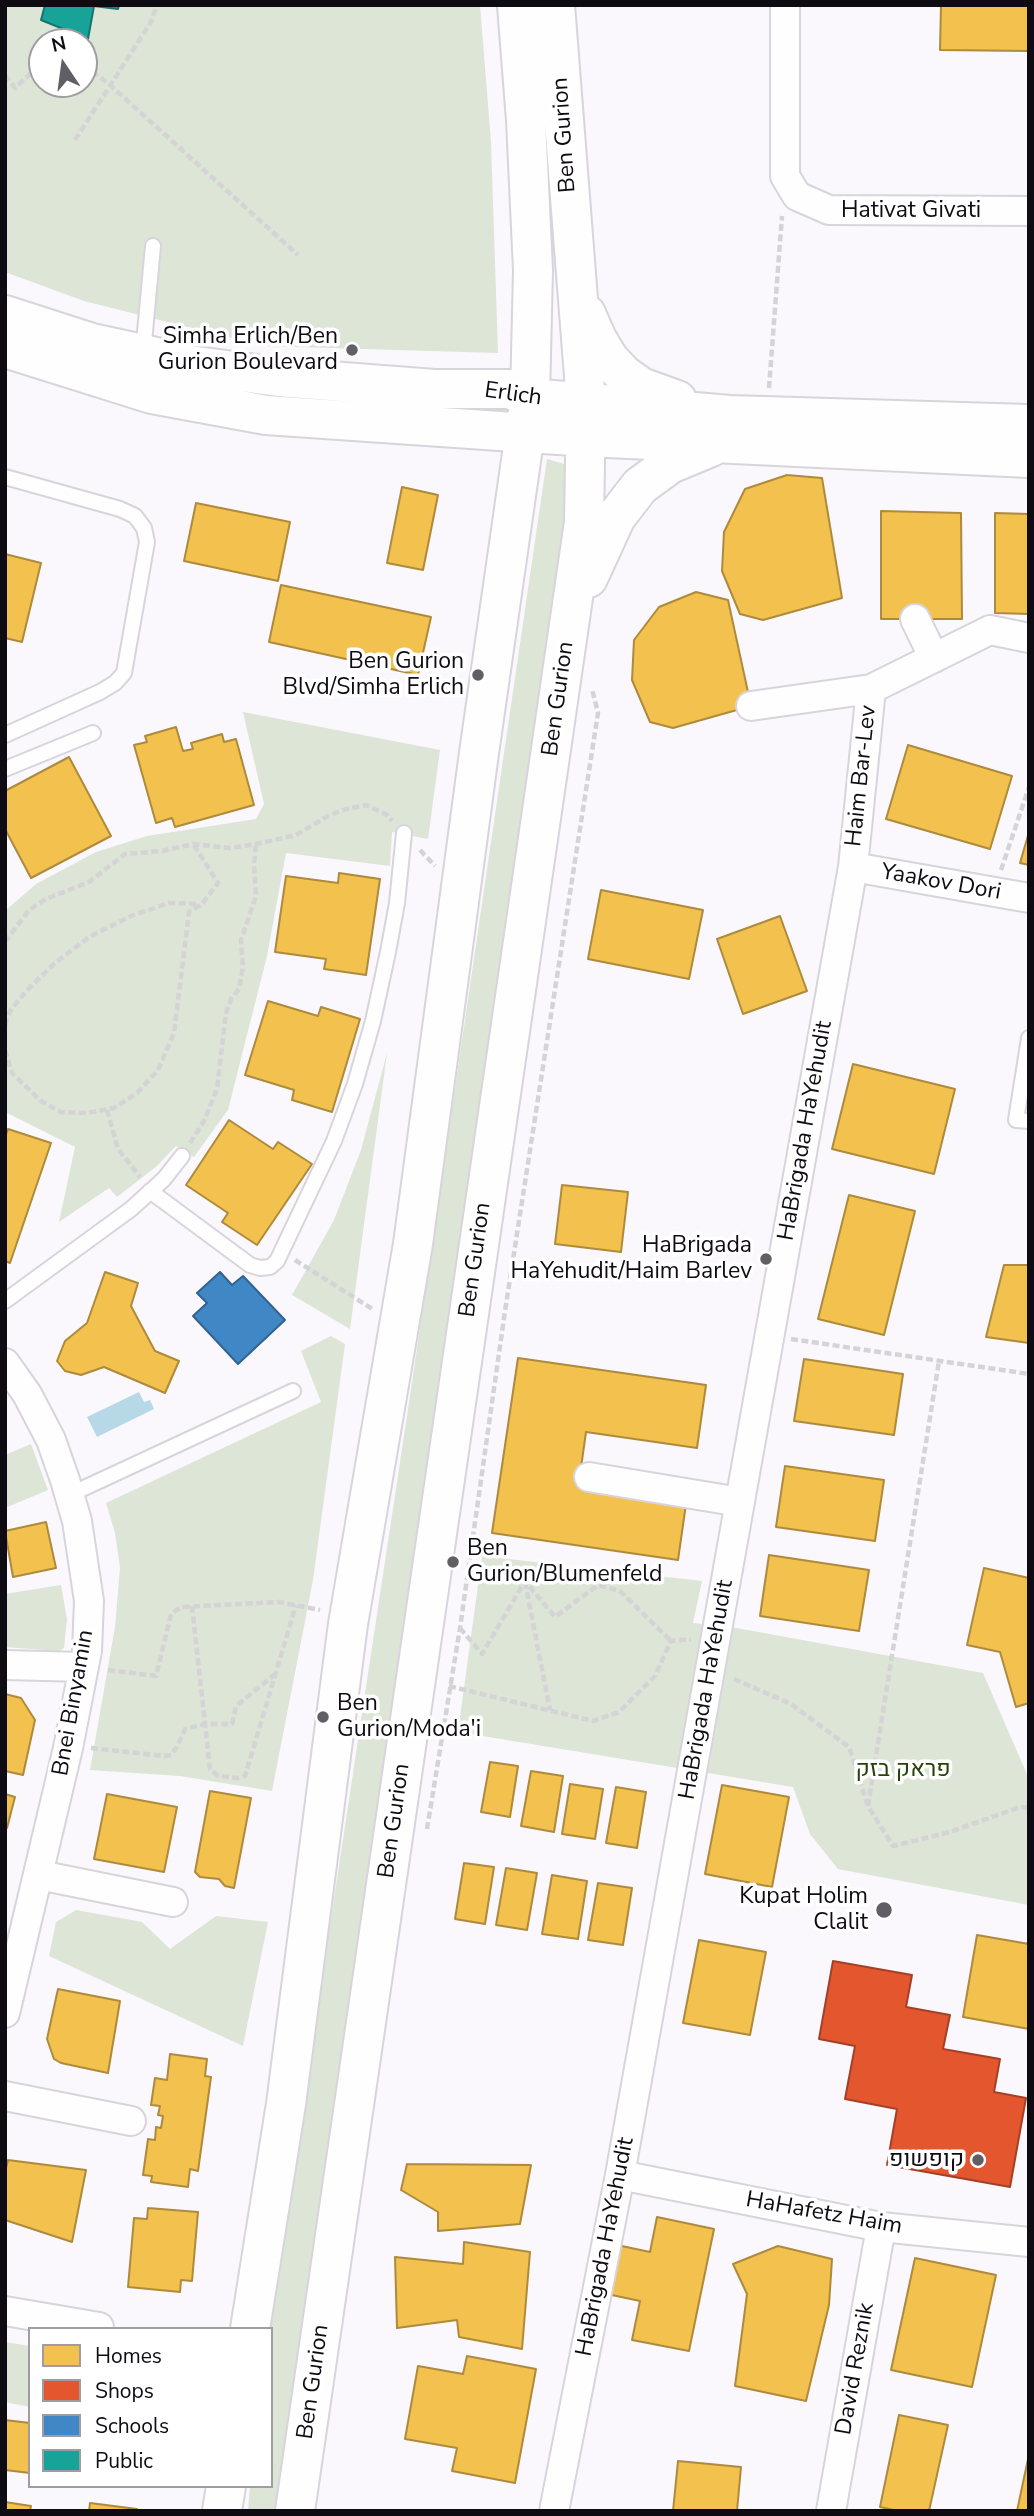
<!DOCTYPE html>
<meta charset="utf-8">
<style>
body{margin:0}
#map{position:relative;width:1034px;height:2516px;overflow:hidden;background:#faf7fd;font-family:"Nunito Sans",sans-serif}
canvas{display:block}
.frame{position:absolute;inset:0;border:7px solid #0f0b13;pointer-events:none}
.legend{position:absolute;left:28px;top:2327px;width:245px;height:161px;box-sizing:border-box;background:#fff;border:2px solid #9f9da1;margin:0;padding:9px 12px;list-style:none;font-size:21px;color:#0f0b13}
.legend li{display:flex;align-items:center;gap:14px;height:35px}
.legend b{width:35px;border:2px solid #9f9da1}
.north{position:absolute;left:28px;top:28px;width:70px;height:70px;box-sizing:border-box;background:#fff;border:2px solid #9f9da1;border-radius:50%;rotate:347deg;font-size:19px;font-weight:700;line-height:28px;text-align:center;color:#0f0b13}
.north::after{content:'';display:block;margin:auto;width:24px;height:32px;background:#615e65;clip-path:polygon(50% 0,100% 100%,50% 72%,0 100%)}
</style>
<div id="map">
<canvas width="1034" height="2516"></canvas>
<div class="frame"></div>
<ul class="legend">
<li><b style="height:19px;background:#f2c14e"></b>Homes</li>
<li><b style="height:19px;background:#e4572e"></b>Shops</li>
<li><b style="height:19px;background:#3f88c5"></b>Schools</li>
<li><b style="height:19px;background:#17a398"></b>Public</li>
</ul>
<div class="north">N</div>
</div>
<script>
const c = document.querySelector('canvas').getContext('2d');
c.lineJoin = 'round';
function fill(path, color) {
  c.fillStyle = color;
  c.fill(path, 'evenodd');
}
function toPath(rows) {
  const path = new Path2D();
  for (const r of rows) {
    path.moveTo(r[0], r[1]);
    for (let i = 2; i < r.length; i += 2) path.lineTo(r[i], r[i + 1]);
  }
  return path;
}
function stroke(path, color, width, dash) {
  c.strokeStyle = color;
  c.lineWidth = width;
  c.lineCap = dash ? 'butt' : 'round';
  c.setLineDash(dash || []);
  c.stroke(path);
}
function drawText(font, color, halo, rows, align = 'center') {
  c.font = font + ' "Nunito Sans",Heebo,sans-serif';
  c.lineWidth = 7;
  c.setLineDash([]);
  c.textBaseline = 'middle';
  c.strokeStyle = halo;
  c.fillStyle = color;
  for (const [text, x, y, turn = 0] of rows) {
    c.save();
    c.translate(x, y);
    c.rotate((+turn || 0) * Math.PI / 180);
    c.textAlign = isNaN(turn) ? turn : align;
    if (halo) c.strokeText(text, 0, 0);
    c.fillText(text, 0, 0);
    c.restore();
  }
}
fill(toPath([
 [5,5,480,5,491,142,498,353,263,346,84,301,5,272],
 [42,42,84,42,84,84,42,84],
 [547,459,571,466,445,1393,279,2511,248,2511,250,2486,271,2486,271,2329,269,2329,410,1396],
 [243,712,440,750,428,839,392,832,390,866,286,853,267,956,228,1110,194,1157,176,1146,157,1166,117,1197,109,1188,59,1222,75,1147,5,1112,5,911,36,884,96,852,147,836,256,819,264,804],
 [387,1053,350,1329,292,1295,334,1220,361,1150],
 [331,1336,345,1344,313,1580,272,1791,180,1776,90,1770,115,1627,120,1567,115,1533,106,1503,321,1402,301,1351],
 [31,1444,48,1490,5,1508,5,1455],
 [482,1556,702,1581,693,1623,731,1627,983,1673,1029,1779,1029,1905,838,1869,810,1834,793,1787,458,1732],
 [61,1585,67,1619,64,1648,59,1651,5,1647,5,1594],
 [76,1910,142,1922,170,1949,216,1916,268,1922,243,2046,49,1956,56,1922],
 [5,2342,30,2346,30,2407,5,2402]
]), '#dce5d6');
fill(toPath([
 [139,1392,144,1402,150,1400,154,1409,97,1437,87,1417]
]), '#b7d8e7');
const homes = toPath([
 [941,5,1029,5,1029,51,940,50,941,5],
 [787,475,822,478,842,598,763,620,740,614,722,571,724,532,745,489,787,475],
 [402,487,438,495,423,570,387,563,402,487],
 [196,503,290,522,278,581,184,561,196,503],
 [881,511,961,513,962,619,881,619,881,511],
 [995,513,1029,514,1029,614,995,613,995,513],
 [5,554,41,563,22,642,5,638,5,554],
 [281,585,431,617,418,675,269,642,281,585],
 [696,592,728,600,751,706,673,728,650,722,632,680,634,640,659,607,696,592],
 [176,727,183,751,193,749,191,743,222,734,224,742,236,739,254,805,175,827,172,818,156,823,134,745,147,742,145,736,176,727],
 [908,745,1012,776,990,849,886,819,908,745],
 [69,757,111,836,31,878,5,829,5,791,69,757],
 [1029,832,1029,865,1020,863,1029,832],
 [339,873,380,879,366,975,324,969,326,959,275,952,286,876,338,883,339,873],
 [601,890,703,910,689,979,588,959,601,890],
 [780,916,807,991,743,1014,717,939,780,916],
 [268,1001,318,1016,321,1007,360,1019,332,1112,292,1100,294,1090,245,1075,268,1001],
 [853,1064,955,1089,934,1174,832,1149,853,1064],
 [229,1120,273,1149,278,1142,312,1164,257,1245,222,1222,228,1213,186,1185,229,1120],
 [8,1129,51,1143,10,1263,5,1261,5,1137,8,1129],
 [562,1185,628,1192,621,1252,555,1244,562,1185],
 [849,1195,915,1211,884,1335,818,1319,849,1195],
 [1004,1265,1029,1265,1029,1343,986,1337,1004,1265],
 [105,1272,138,1283,131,1306,155,1351,179,1361,165,1393,104,1367,81,1375,65,1371,57,1361,65,1341,87,1323,105,1272],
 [518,1358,706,1385,697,1448,586,1432,579,1482,687,1497,678,1560,492,1533,518,1358],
 [804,1359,903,1374,894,1435,794,1421,804,1359],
 [785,1466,884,1480,875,1541,776,1527,785,1466],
 [46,1522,56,1568,13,1577,5,1531,46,1522],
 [769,1555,869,1570,859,1631,760,1616,769,1555],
 [984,1568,1029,1578,1029,1703,1016,1707,1000,1652,967,1645,984,1568],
 [5,1694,21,1698,35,1720,23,1775,5,1771,5,1694],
 [490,1762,518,1766,510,1817,481,1812,490,1762],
 [531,1771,563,1776,554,1832,521,1826,531,1771],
 [570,1784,603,1789,595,1839,562,1834,570,1784],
 [722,1785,789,1797,772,1887,705,1874,722,1785],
 [616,1787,646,1792,637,1848,606,1843,616,1787],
 [210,1791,251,1798,234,1888,225,1886,219,1879,200,1877,195,1872,210,1791],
 [5,1794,15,1797,7,1828,5,1828,5,1794],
 [107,1794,177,1807,164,1872,94,1859,107,1794],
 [464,1863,494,1867,485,1924,455,1919,464,1863],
 [506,1868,537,1873,527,1930,496,1925,506,1868],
 [552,1875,587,1881,578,1939,542,1934,552,1875],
 [598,1883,632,1888,623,1945,588,1940,598,1883],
 [977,1935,1029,1944,1029,2029,963,2017,977,1935],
 [699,1940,766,1952,750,2035,683,2023,699,1940],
 [58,1989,120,2001,108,2073,61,2063,54,2059,47,2039,58,1989],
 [170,2054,207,2059,205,2076,211,2077,198,2171,190,2169,188,2187,151,2182,152,2176,143,2175,148,2139,155,2140,156,2127,161,2128,163,2116,158,2115,160,2106,151,2105,155,2078,167,2080,170,2054],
 [8,2160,86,2170,72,2242,5,2220,5,2172,8,2160],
 [407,2164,531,2165,520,2224,438,2231,438,2212,401,2190,407,2164],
 [148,2208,198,2212,192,2281,181,2280,180,2292,128,2287,134,2218,147,2219,148,2208],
 [657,2217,714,2229,689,2351,632,2340,640,2301,607,2294,617,2245,650,2252,657,2217],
 [464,2242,530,2252,522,2349,459,2337,457,2320,397,2328,395,2257,463,2264,464,2242],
 [778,2246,832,2259,829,2305,806,2401,735,2386,747,2294,733,2264,778,2246],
 [915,2258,996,2275,972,2387,891,2370,915,2258],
 [467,2356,536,2369,515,2483,452,2471,457,2448,405,2439,418,2366,463,2374,467,2356],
 [899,2415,948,2425,929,2511,898,2511,880,2507,899,2415],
 [5,2420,30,2423,30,2473,5,2470,5,2420],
 [1028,2459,1029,2511,1017,2511,1028,2459],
 [678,2461,741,2467,737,2511,673,2511,678,2461],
 [5,2502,31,2506,30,2511,5,2511,5,2502],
 [90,2503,137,2509,137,2511,89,2511,90,2503]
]);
fill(homes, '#f2c14e');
stroke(homes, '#ae8a3c', 2);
const shops = toPath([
 [833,1961,912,1975,906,2007,950,2015,943,2049,1000,2059,994,2092,1026,2098,1010,2187,887,2165,897,2109,845,2099,855,2046,819,2039,833,1961]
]);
fill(shops, '#e4572e');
stroke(shops, '#a44026', 2);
const schools = toPath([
 [220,1272,232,1285,243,1276,285,1320,238,1364,193,1316,207,1303,197,1293,220,1272]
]);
fill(schools, '#3f88c5');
stroke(schools, '#316290', 2);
const public = toPath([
 [45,5,119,5,118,9,94,6,88,39,41,20,45,5]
]);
fill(public, '#17a398');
stroke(public, '#157570', 2);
const lane = toPath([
 [143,353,153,246],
 [5,477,120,509,135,516,144,528,147,542,124,673,115,683,100,692,5,735],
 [5,769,93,733],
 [1029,1038,1016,1120,1029,1121],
 [150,1191,250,1265,260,1268,270,1267,277,1261,334,1141,355,1084,373,1021,388,952,397,903,404,833],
 [5,1301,131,1209,164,1179,182,1156],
 [69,1495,293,1391]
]);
const street = toPath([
 [785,5,785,176,797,196,829,210,1029,211],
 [915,619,934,658],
 [751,706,871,689],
 [853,867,1029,898],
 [5,1363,27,1394,51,1440,65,1480,77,1521,89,1601,87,1651,68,1748,5,2013],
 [589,1477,740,1502],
 [5,1665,84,1667],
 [39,1875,173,1902],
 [5,2096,131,2121],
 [620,2175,881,2227,1029,2242],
 [5,2311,99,2327],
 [554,2511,620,2175,853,867,871,689,990,630,1029,638],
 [831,2511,881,2227]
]);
const secondary = toPath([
 [586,314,597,339,609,359,624,375,641,387,677,400],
 [5,315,92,343,143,354,196,366,279,377,434,389,510,389,530,398,730,415,1029,424],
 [5,348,152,394,266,415,587,437,1029,458],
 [588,578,616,517,640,486,670,464,711,447],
 [250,2329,286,2104,348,1624,413,1244,479,753,530,398,533,270,526,120,517,5],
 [222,2511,226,2486],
 [295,2511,584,522,586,402,555,5]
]);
stroke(lane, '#d8d4db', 18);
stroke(street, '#d8d4db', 32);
stroke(secondary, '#d8d4db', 42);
stroke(toPath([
 [84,65,110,85,298,255],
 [5,75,15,88,42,63],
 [75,140,151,22,157,5],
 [769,388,782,216],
 [420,850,435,866],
 [1001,870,1029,787],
 [5,942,29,910,46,899,89,882,125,854,162,851,194,844,230,848,256,844,296,835,328,816,343,810,366,805,387,815,392,821],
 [5,1025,10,1011,26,991,55,963,89,937,131,916,169,903,199,904],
 [5,1050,12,1073,41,1101,61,1112,87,1113,114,1108,137,1093,158,1070,174,1033,189,912,202,904,218,883,194,845],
 [107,1110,118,1149,140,1177],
 [190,1143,204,1121,217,1089,226,1013,231,999,239,989,243,967,241,940,256,896,254,866,256,844],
 [295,1260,374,1310],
 [791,1339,1029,1374],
 [525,1582,550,1710],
 [192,1606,210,1769,218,1776,238,1778,245,1776,296,1605],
 [460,1628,482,1654,525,1581,555,1617,598,1585,620,1591,671,1641],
 [108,1670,156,1676,171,1614,181,1607,279,1602,320,1610],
 [734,1679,791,1704,849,1747,868,1806,893,1846,950,1832,1020,1807,1029,1808],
 [449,1686,593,1721,619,1712,655,1676,671,1641,691,1639],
 [91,1748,165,1756,171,1755,177,1747,185,1729,205,1724,232,1724,236,1706,274,1675],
 [868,1806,939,1361],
 [427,1829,460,1628,505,1311,598,713,592,689]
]), '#d4d3d5', 4.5, [7, 3.5]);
stroke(lane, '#fefeff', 14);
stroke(street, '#fefeff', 28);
stroke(secondary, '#fefeff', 38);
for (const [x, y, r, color] of [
 [352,350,7,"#615e65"],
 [478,675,7,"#615e65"],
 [766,1259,7,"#615e65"],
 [453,1562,7,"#615e65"],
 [323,1717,7,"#615e65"],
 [884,1910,9,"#615e65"],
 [978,2160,7,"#615e65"]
]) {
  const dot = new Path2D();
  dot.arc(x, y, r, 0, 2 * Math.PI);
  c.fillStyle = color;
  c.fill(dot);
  stroke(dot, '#fff', 2.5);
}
drawText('23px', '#0f0b13', '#fff', [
 ["Ben Gurion",565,135,-94],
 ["Hativat Givati",911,211],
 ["Erlich",513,395,8],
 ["Ben Gurion",559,699,-82],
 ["Haim Bar-Lev",862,776,-84],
 ["Yaakov Dori",941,883,10],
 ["HaBrigada HaYehudit",806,1131,-80],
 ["Ben Gurion",476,1260,-82],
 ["HaBrigada HaYehudit",707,1690,-80],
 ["Bnei Binyamin",74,1703,-80],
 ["Ben Gurion",395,1821,-82],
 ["HaHafetz Haim",824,2214,10],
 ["HaBrigada HaYehudit",606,2247,-79],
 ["David Reznik",856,2369,-80],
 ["Ben Gurion",314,2382,-82]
]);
drawText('23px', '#0f0b13', '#fff', [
 ["Simha Erlich/Ben",338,337],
 ["Gurion Boulevard",338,363],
 ["Ben Gurion",464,662],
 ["Blvd/Simha Erlich",464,688],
 ["HaBrigada",752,1246],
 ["HaYehudit/Haim Barlev",752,1272],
 ["Ben",467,1549,"left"],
 ["Gurion/Blumenfeld",467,1575,"left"],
 ["Ben",337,1704,"left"],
 ["Gurion/Moda'i",337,1730,"left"],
 ["Kupat Holim",868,1897],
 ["Clalit",868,1923],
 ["קופשופ",964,2160]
], 'right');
drawText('23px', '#274108', '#fff', [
 ["פראק בזק",903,1770]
]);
</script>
